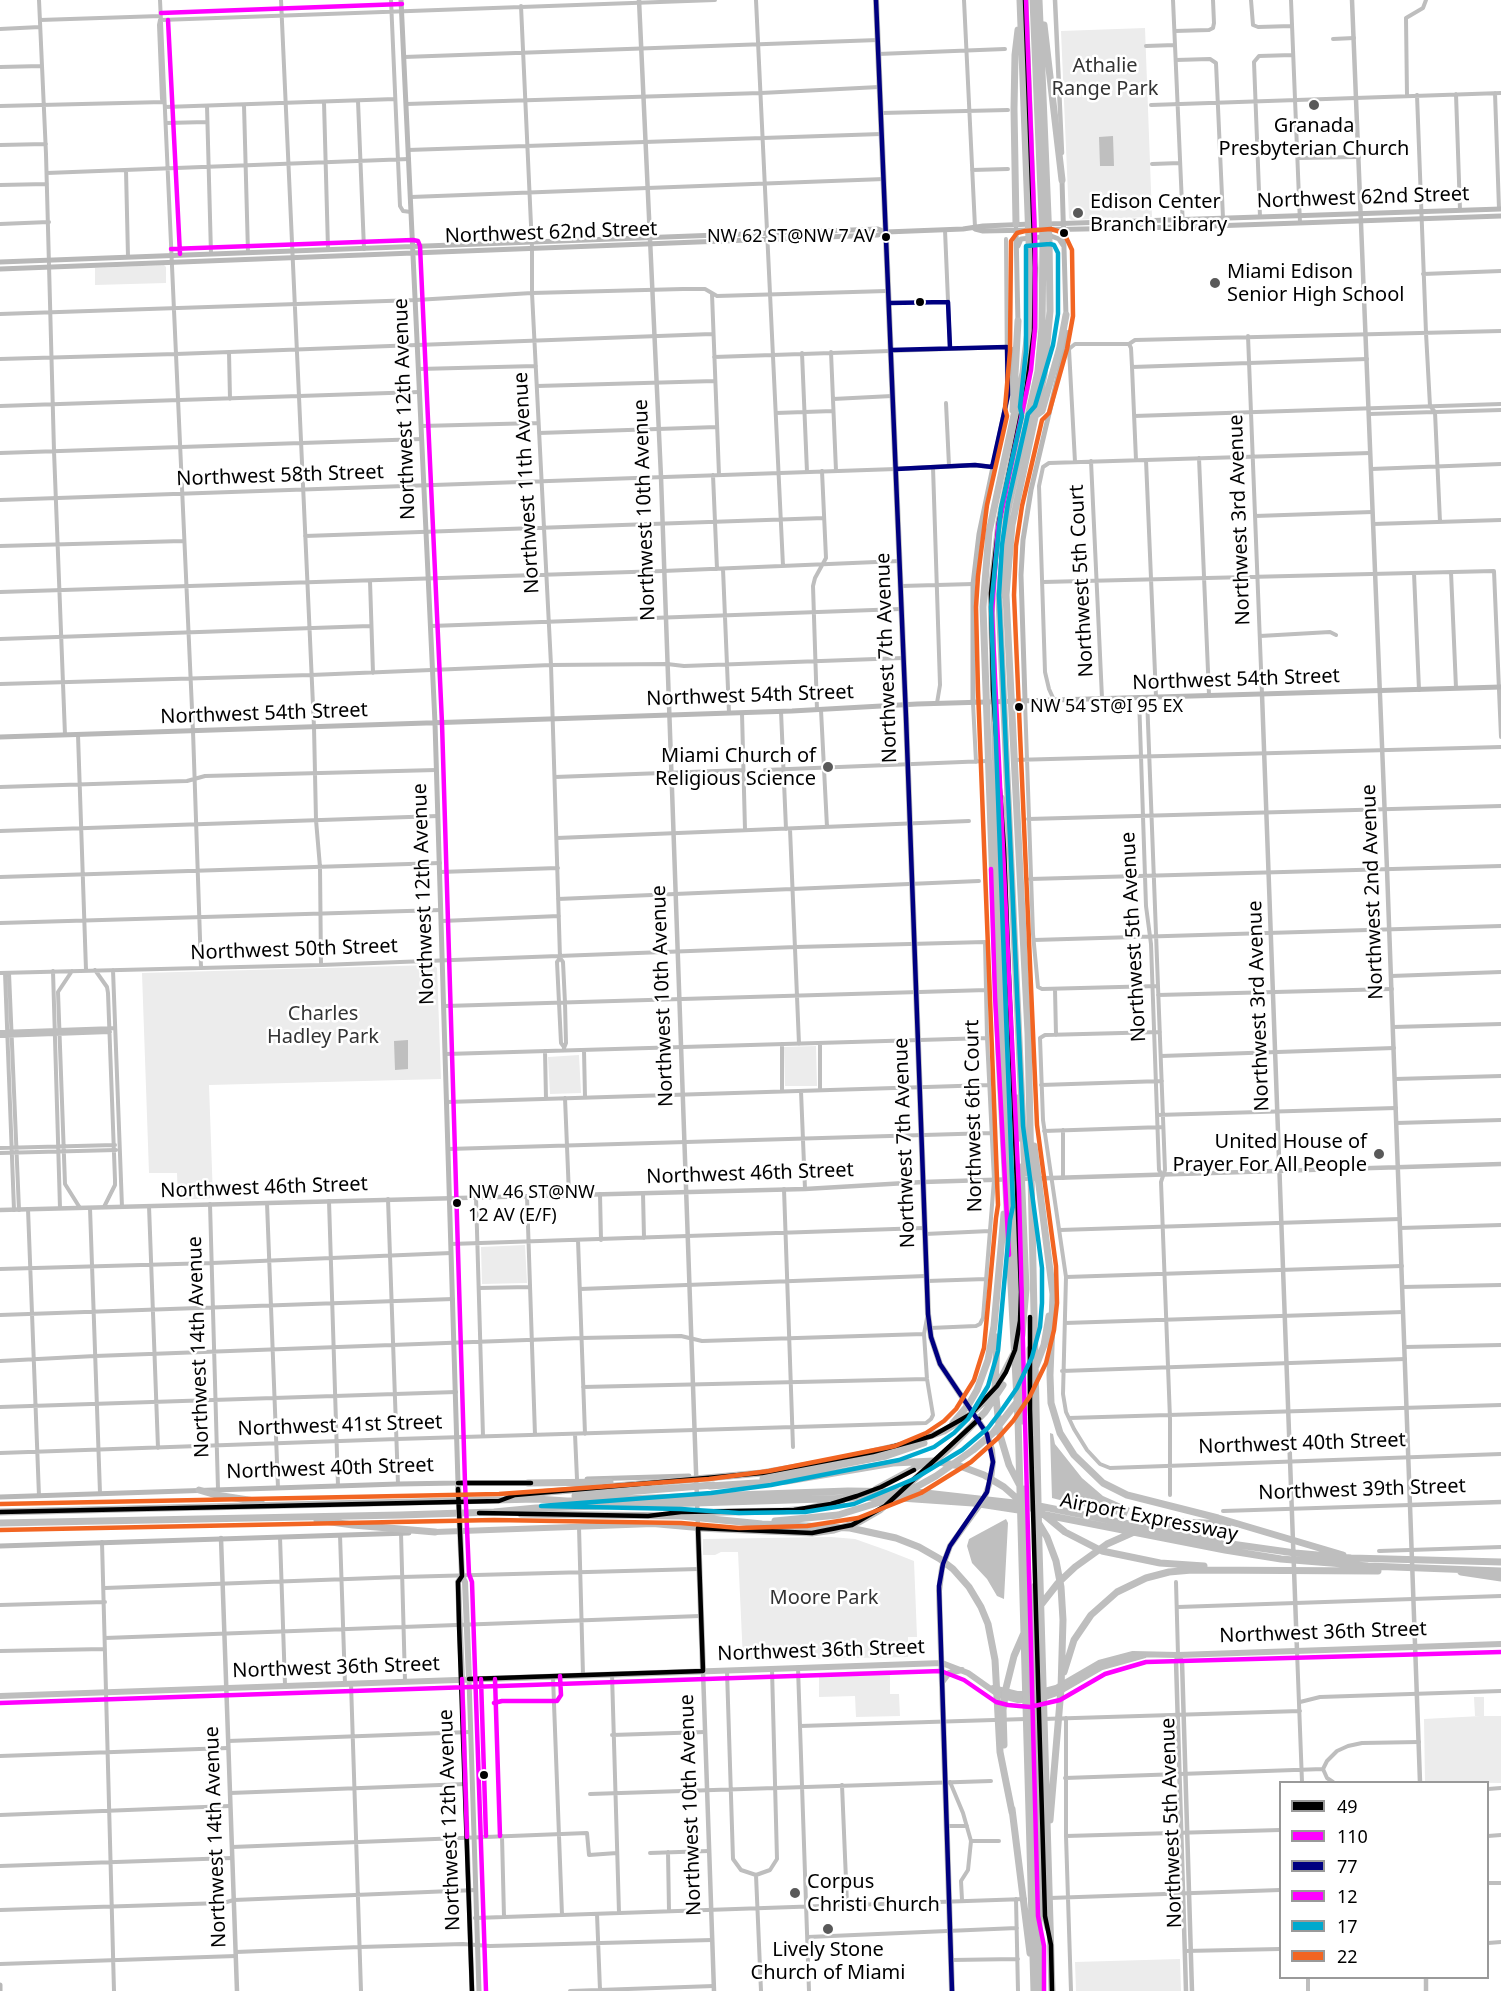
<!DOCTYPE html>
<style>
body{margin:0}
#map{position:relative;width:1501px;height:1991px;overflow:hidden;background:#fff;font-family:"Noto Sans",sans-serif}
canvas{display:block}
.legend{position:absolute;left:1279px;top:1781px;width:210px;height:198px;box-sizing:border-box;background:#fff;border:2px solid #999;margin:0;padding:8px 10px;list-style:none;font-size:18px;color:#000}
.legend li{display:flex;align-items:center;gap:12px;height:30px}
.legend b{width:30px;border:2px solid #999}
</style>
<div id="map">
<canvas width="1501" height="1991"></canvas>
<ul class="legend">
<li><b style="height:8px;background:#000"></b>49</li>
<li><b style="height:8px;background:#f0f"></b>110</li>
<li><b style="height:8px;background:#000080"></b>77</li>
<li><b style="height:8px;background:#f0f"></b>12</li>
<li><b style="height:8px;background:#00a9ce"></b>17</li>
<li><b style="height:8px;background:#f26522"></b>22</li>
</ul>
</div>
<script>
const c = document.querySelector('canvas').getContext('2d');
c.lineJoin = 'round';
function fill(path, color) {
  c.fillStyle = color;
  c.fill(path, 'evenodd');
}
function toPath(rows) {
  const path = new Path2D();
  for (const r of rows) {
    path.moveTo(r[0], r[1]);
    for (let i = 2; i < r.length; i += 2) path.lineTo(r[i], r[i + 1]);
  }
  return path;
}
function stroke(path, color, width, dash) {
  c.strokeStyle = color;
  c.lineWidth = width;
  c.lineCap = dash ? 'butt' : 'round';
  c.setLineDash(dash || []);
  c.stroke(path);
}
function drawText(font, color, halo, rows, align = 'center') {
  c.font = font + ' "Noto Sans",sans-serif';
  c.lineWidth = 5;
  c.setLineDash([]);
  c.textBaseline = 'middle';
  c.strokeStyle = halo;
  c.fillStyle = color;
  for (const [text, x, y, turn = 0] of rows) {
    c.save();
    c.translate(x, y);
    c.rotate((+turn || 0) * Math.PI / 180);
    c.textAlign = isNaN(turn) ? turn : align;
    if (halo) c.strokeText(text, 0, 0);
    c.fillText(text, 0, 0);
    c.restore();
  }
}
fill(toPath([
 [1145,28,1152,217,1071,220,1069,218,1061,31],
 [164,265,166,267,166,283,95,285,95,268],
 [433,965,437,968,441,1079,209,1085,213,1198,178,1200,177,1173,149,1173,142,973],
 [816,1046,817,1086,785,1086,784,1047],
 [579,1055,581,1093,550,1094,548,1057],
 [525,1245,527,1283,482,1284,481,1247],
 [831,1537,855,1539,886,1550,914,1561,917,1637,908,1637,908,1657,743,1660,738,1552,721,1552,715,1555,703,1555,703,1539],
 [890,1670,890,1694,899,1694,900,1716,856,1717,855,1696,819,1697,819,1673],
 [1474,1697,1484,1697,1484,1716,1501,1716,1501,1783,1425,1782,1424,1719,1481,1716,1475,1716],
 [1180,1959,1181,1991,1076,1991,1075,1962]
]), '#ececec');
fill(toPath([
 [1113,136,1114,166,1100,166,1099,137],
 [408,1040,408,1069,395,1070,394,1041],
 [1050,1433,1053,1434,1055,1444,1082,1478,1103,1496,1130,1508,1126,1517,1052,1498],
 [1006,1519,1008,1523,1004,1599,997,1596,987,1579,972,1563,967,1546,969,1539]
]), '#bfbfbf');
stroke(toPath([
 [39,0,46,154,54,451,65,735],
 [160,0,193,731,201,968],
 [281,0,314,727,316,820,320,867,321,965],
 [391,0,400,206,403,211,411,212],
 [756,0,783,566],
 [964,0,975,227],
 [1173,0,1183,227],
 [1251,0,1253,25,1258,27,1292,26],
 [1291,0,1300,223],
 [521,6,532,247,532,293,551,665,560,958,557,962,561,1043,564,1047],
 [40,20,160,16],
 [160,20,159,25,162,99,164,102],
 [161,20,715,0],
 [0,29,40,27],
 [1175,31,1209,30,1213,28,1214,23,1213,0],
 [1333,39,1354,38],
 [1146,46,1175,45],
 [878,54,1005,49],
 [404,57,878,40],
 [1176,60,1210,59,1216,63,1223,218],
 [0,67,42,66],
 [1495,93,1499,209],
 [1456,94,1460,210],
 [1417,95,1426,333,1430,406,1435,412,1440,522],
 [1407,96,1406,18,1423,8,1426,0],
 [358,101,364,249],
 [324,102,328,249],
 [406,104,761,93,879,87],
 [244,105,248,253],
 [1151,105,1501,93],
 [0,106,164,102],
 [207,106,211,254],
 [165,107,395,99],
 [881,113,1008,110],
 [166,123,207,122],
 [0,145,46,144],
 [408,150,881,134],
 [1298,158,1359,157],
 [1152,164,1180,163],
 [126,170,128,257],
 [972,170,1008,169],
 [47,173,409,159],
 [0,185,47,184],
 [411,197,884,179],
 [1260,217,1254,62,1259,56,1293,55],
 [0,224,49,222],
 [945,230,950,348],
 [1006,239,1007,385],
 [1423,274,1501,271],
 [712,294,719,475],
 [0,314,416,300,532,293,683,289,705,289,717,296,887,291],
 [1248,336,1262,694],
 [1129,344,1131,348,1132,367,1136,460],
 [229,352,230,399],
 [831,352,836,471],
 [802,353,807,472],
 [714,357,1007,347],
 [0,359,176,354,712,334],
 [1132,367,1367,359],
 [419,369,536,366],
 [537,386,715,381],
 [833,399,892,396],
 [946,403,949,466],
 [0,406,419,392],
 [776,413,833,411],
 [1369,414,1501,410],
 [1134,416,1501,404],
 [421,426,538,423],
 [539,433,717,427],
 [0,453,422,439],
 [1199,458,1209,695],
 [1146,460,1156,697],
 [1091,461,1102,698],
 [1075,462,1069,349,1075,344,1129,344,1135,340,1501,331],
 [933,467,940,685,937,703],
 [1371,469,1501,464],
 [713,475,717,569],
 [0,500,896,469],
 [1255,516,1372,512],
 [1373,524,1501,520],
 [305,536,824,518],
 [0,546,183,541],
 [723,569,729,713],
 [1451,572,1456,688],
 [1414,573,1419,690],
 [370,581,373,673],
 [1043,582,1494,571,1501,737],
 [901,586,973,584],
 [0,592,663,571,900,561],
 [431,626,901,609],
 [1260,636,1330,632,1336,635],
 [0,639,370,626],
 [0,684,311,675,551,665,667,664,684,666,903,658],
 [1139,697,1146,906,1151,944,1159,1170,1162,1175],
 [1147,697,1165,1170,1161,1182,1170,1419,1170,1495],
 [1054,700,1049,689,1045,672,1039,486,1043,467,1049,463,1370,453],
 [1025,701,1033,934,1038,987,1042,989,1158,986],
 [973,703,976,762],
 [817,710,813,586,815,578,826,558,822,471],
 [821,710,827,827],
 [781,711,786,829],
 [742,713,745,830],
 [78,735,86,970],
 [1013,760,1501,747],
 [765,770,987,761],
 [555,777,743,770],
 [0,787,187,781,205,776,436,770],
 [1028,819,1501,806],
 [790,829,799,1044],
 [0,831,438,816],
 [557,838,969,821],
 [440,872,558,868],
 [0,877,440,863],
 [1030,879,1501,866],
 [558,899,979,881],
 [442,921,559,916],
 [0,923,441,910],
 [1034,940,1501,926],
 [560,958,563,962,565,1003,566,1043,564,1048],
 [95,970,107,987,108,993,115,1180,115,1185,104,1207],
 [113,970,122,1207],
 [53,971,60,1208],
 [72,971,58,992,65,1184,80,1208],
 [0,973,321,965,796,947,985,942,987,1038,994,1180,983,1318,980,1324,976,1326,930,1328],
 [5,973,14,1210],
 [9,973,19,1210],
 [1391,976,1501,972],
 [1055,989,1056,1035],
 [1158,995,1392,989],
 [445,1006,987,990],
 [1393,1027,1501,1024],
 [0,1032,115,1028],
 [1160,1032,1045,1035,1040,1038,1043,1120,1066,1277,1063,1394,1066,1412,1074,1429,1087,1450,1100,1464,1110,1468,1501,1454],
 [0,1036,110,1032],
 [820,1043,820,1090],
 [782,1044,782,1091],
 [584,1050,585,1097],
 [545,1051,546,1099],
 [446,1054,987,1038],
 [1161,1056,1394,1048],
 [1395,1079,1501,1076],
 [1041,1085,1162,1081],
 [801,1091,805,1189],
 [565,1098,569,1195],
 [447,1102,990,1085],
 [1157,1115,1396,1108],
 [1396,1123,1501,1120],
 [1063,1130,1063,1178],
 [1044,1131,1163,1127],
 [0,1148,115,1145],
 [448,1149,992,1133],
 [0,1153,116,1150],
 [784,1189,793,1447],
 [643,1193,644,1238],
 [600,1194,601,1240],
 [527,1196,535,1435],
 [476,1197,483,1436],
 [388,1199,398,1484],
 [329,1201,338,1486],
 [267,1203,278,1488],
 [210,1204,218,1489],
 [149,1206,158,1448],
 [90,1208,100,1493],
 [28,1209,39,1496],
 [1400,1228,1501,1225],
 [1060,1230,1400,1219],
 [925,1234,990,1231],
 [578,1240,585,1434],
 [451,1244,924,1228],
 [0,1269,212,1263,451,1253],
 [1066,1277,1402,1266],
 [927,1281,986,1279],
 [1402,1287,1501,1285],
 [479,1288,530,1287],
 [580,1289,926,1276],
 [0,1315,453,1299],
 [1065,1323,1403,1312],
 [1405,1347,1501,1345],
 [0,1361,95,1356,581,1338,681,1336,702,1341,924,1334],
 [1062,1371,1405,1359],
 [583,1387,927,1379],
 [0,1407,456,1392],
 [1069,1418,1501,1405],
 [575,1434,577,1479],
 [0,1453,397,1439,926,1423,931,1419,933,1415,927,1379,924,1334,927,1318],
 [1223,1511,1410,1505],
 [579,1527,583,1675],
 [401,1533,405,1681],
 [340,1535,345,1684],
 [280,1537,285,1685],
 [102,1542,114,1991],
 [1379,1551,1501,1547],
 [1176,1582,1178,1655],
 [105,1588,402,1577,699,1569],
 [0,1605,105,1602],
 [1178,1607,1501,1596],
 [105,1638,700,1616],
 [0,1651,105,1649],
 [1297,1651,1302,1782],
 [798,1668,809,1991],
 [727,1671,733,1859,741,1870,756,1875],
 [612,1674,619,1913],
 [553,1677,562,1915],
 [351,1683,361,1991],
 [1300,1702,1320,1697,1501,1691],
 [1066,1718,1066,1836,1071,1991],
 [1043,1719,1300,1711],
 [800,1726,1026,1719],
 [612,1735,705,1732],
 [228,1741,470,1732],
 [0,1756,228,1748],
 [1323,1769,1327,1761,1337,1751,1348,1746,1362,1743,1419,1742],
 [1323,1769,1327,1778,1333,1782],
 [1065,1778,1323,1769],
 [950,1782,963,1813,971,1841,968,1870,961,1881,962,1900],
 [842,1785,847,1904],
 [1488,1789,1501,1788],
 [230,1793,466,1784],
 [590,1794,991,1781],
 [0,1815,230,1806],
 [947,1826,967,1826],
 [502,1836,504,1917],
 [1066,1836,1280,1830],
 [1488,1836,1501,1835],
 [971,1841,999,1841],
 [232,1847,587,1833,589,1855,617,1853],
 [668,1852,669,1911],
 [650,1853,709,1851],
 [0,1866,232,1858],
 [756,1875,770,1870,777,1859,772,1669],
 [756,1875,761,1991],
 [1488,1883,1501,1883],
 [1050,1898,1280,1890],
 [1016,1899,1018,1991],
 [0,1910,223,1903,234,1900,476,1890],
 [597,1914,600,1990],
 [475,1918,1025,1899],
 [808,1937,1017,1928],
 [1488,1943,1501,1942],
 [1185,1951,1280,1949],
 [236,1952,360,1947,463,1944,490,1946,712,1940],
 [951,1960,1018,1959],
 [0,1964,236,1956],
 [1308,1978,1308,1991],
 [570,1991,714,1986]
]), '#bebebe', 4);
stroke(toPath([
 [639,0,661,477,698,1528],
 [1055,0,1062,153],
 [1352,0,1387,869,1420,1782],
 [896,469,975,465,992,467],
 [1262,694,1297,1651],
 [0,1210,805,1189,923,1182,1501,1164],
 [1410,1505,1501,1502],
 [221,1538,237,1991],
 [1178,1655,1182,1661,1192,1991],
 [1178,1655,1176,1661,1186,1991],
 [703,1671,714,1991],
 [1426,1978,1426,1991]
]), '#bebebe', 4.5);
stroke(toPath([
 [1062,180,1066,316],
 [1047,224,1501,209],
 [975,229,983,231,1183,227,1501,216],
 [1016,229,1018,325],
 [1018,246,1021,239,1051,236,1059,239,1063,245],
 [0,262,878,229,886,232],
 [0,269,878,235,886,232,963,229,983,226,1032,224],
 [1025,700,1021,575,1023,540,1031,490,1064,350,1066,332],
 [973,702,973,584,979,534,1008,395,1014,349],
 [0,737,792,711,917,704,1501,687],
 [587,1479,689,1476],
 [0,1497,398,1484,458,1483,435,723,401,0],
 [0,1546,409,1533],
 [469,1679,479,1991],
 [462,1680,472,1991],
 [0,1985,0,1991]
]), '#b8b8b8', 5);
stroke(toPath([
 [876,0,906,717,928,1314,931,1337,940,1364,970,1409],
 [435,1532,653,1524,698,1528,703,1671],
 [469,1679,465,1582,462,1576,458,1483,528,1483],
 [462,1680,458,1582,462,1576],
 [943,1681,949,1673,962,1670],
 [993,1688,1017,1694,1030,1694],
 [1041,1692,1056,1688,1099,1663,1133,1654,1178,1655,1501,1644],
 [0,1696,942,1663,968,1673,999,1695,1018,1700,1030,1700],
 [1040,1699,1057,1693,1102,1667,1145,1655],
 [952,1991,939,1591,942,1568,950,1546,984,1499,991,1479,993,1462,992,1450,987,1434,976,1417]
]), '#bebebe', 6);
stroke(toPath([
 [1020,0,1030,267,1029,323,1023,373,989,532,983,607,999,1055,1018,1419,1034,1991],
 [1039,0,1049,240,1050,311,1044,375,1012,525,1006,595,1028,1033,1039,1547,1052,1991],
 [1044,25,1062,180],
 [1016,224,1014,109,1015,55,1018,30],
 [1013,410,1018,321],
 [1035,416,1042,411,1060,347,1066,315],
 [1001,798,1015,1152],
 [1017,1098,1019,1138],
 [1034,1146,1053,1294,1050,1375,1051,1403,1060,1433,1074,1455,1103,1483,1127,1495,1218,1518,1343,1555],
 [1021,1167,1026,1289,1022,1335],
 [1025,1173,999,599,1007,514,1038,371,1042,328,1043,240,1033,0],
 [997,1337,995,1388,1000,1435,1009,1465,1020,1486],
 [1030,1349,1033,1509],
 [1036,1366,1044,1345,1049,1316],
 [1023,1421,1002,996,991,593,999,522,1027,385,1034,331,1035,268,1025,0],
 [953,1423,969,1404,977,1390,988,1360,994,1326,1004,1214],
 [763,1479,886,1456,924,1443],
 [528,1483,610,1482],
 [710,1486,787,1481,893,1463,934,1461,960,1466,984,1475,1004,1487,1021,1502],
 [876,1489,926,1462],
 [1025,1489,1041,1991],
 [199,1490,216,1495,261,1502],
 [909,1491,936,1476,973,1450,993,1433,1017,1402],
 [575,1496,713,1485],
 [507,1498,515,1495,762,1473,832,1461,907,1444,944,1431,971,1414,986,1400,997,1386,1013,1355],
 [1034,1505,1224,1543,1295,1553,1351,1558,1501,1562],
 [0,1512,536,1499,567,1501,848,1491,917,1492,1023,1504],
 [672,1513,783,1511,806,1509,842,1501],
 [1036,1513,1225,1550,1281,1559,1368,1566,1501,1571],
 [1042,1513,1065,1532,1102,1551,1160,1563,1204,1566],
 [521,1514,681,1516,762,1524,850,1528,896,1538,919,1547,940,1559,953,1569,969,1587,981,1607,988,1624,995,1660,1000,1752,1012,1812],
 [317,1520,353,1525,435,1532],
 [775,1521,838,1515,890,1499],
 [1038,1522,1047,1537,1056,1561,1061,1587,1063,1620,1061,1689,1050,1820],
 [0,1523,400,1515,494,1512,536,1508,886,1497,973,1503,1025,1511],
 [1150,1527,1182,1522,1228,1524],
 [698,1528,812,1533,834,1530,859,1522,880,1510,952,1446,985,1412,1003,1385],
 [1461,1572,1501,1578],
 [1035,1586,1045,1916,1048,1928],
 [1040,1606,1058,1583,1075,1567,1107,1544,1134,1532],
 [1064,1672,1074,1640,1091,1615,1117,1592,1146,1578,1169,1572,1192,1570,1378,1571],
 [1004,1745,1003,1710,1006,1688,1014,1656,1024,1633],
 [1012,1809,1030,1953]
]), '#bebebe', 7);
stroke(toPath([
 [1030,1317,1030,1409,1045,1916,1051,1945,1052,1991],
 [458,1483,531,1483],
 [458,1489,462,1576,458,1582,459,1625,472,1991],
 [0,1512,499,1501,515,1495,762,1473,873,1452,932,1436,971,1414,997,1386,1006,1372,1015,1350,1020,1321,1021,1292,1004,849,993,690,991,593,999,522,1027,385,1034,331,1035,268,1025,0],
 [479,1513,648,1516,681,1512,794,1510,831,1504,857,1496,881,1487,914,1470],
 [698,1528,812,1533,852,1525,885,1506,979,1419],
 [698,1528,703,1671],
 [469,1679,703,1671]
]), '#000', 4.5);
stroke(toPath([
 [1026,0,1035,240,1035,328,1031,370,998,528,992,613,1019,1192,1038,1916,1044,1946,1044,1991],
 [991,869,995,996,1009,1255],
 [462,1679,467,1837],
 [481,1679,486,1836],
 [0,1703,941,1671,964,1680,996,1702,1008,1705,1030,1707,1060,1700,1105,1674,1146,1662,1501,1652],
 [494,1703,502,1701,557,1701,561,1695,560,1676]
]), '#f0f', 4.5);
stroke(toPath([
 [876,0,906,717,928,1314,931,1337,940,1364,987,1434,993,1462,987,1492,950,1546,943,1564,939,1586,952,1991],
 [948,302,950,348],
 [889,303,948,302],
 [891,350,1007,347],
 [992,467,1008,395,1007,347],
 [896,469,975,465,992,467]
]), '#000080', 4.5);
stroke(toPath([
 [161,13,402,4],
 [168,20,180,254],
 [171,249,413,240,418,241,420,246,442,723,465,1483,469,1574,472,1582,486,1991],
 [495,1679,500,1836]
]), '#f0f', 4.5);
stroke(toPath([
 [1050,244,1054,245,1058,253,1058,314,1053,345,1035,406,1028,414,1008,503,1002,545,999,595,1023,1126,1042,1268,1042,1303,1040,1327,1032,1357,1017,1388,1001,1411,988,1428,962,1450,914,1479,854,1504,805,1512,739,1513,681,1509,541,1506,711,1493,771,1485,899,1460,934,1447,954,1433,968,1419,988,1386,998,1351,1010,1220,1013,1206,991,607,1001,508,1022,416,1020,407,1026,351,1026,246,1050,244]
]), '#00a9ce', 4.5);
stroke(toPath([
 [0,1504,499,1494,709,1479,769,1471,895,1446,926,1433,944,1421,956,1409,974,1380,984,1348,996,1218,998,1205,978,690,976,607,978,576,987,505,1007,416,1005,408,1010,351,1011,241,1017,233,1025,231,1051,229,1064,233,1072,250,1073,316,1067,349,1049,413,1042,420,1022,506,1016,546,1014,595,1037,1125,1056,1266,1057,1303,1054,1330,1046,1363,1030,1396,1013,1421,998,1438,971,1462,921,1493,858,1518,807,1526,739,1528,681,1523,494,1520,0,1530]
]), '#f26522', 4.5);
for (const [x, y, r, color] of [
 [1314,105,6,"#595959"],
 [1078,213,6,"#595959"],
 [1064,233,5,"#000"],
 [886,237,5,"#000"],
 [1215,283,6,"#595959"],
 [920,302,5,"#000"],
 [1019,707,5,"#000"],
 [828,767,6,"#595959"],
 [1379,1154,6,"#595959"],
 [457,1203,5,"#000"],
 [484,1775,5,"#000"],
 [795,1893,6,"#595959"],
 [828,1929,6,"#595959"]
]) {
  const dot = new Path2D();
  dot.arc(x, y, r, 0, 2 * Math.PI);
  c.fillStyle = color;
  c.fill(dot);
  stroke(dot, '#fff', 2);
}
drawText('18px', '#000', '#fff', [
 ["NW 62 ST@NW 7 AV",875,237,"right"],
 ["NW 54 ST@I 95 EX",1030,707],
 ["NW 46 ST@NW",468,1193],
 ["12 AV (E/F)",468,1216]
], 'left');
drawText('20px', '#333', '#fff', [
 ["Athalie",1105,66],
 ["Range Park",1105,89],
 ["Charles",323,1014],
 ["Hadley Park",323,1037],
 ["Moore Park",824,1598]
]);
drawText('20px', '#000', '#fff', [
 ["Granada",1314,126,"center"],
 ["Presbyterian Church",1314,149,"center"],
 ["Edison Center",1090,202],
 ["Branch Library",1090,225],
 ["Miami Edison",1227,272],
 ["Senior High School",1227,295],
 ["Miami Church of",816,756,"right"],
 ["Religious Science",816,779,"right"],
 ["United House of",1367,1142,"right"],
 ["Prayer For All People",1367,1165,"right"],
 ["Corpus",807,1882],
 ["Christi Church",807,1905],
 ["Lively Stone",828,1950,"center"],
 ["Church of Miami",828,1973,"center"]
], 'left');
drawText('20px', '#000', '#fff', [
 ["Northwest 62nd Street",1363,198,-2],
 ["Northwest 62nd Street",551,233,-2],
 ["Northwest 12th Avenue",405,409,-92],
 ["Northwest 58th Street",280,476,-2],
 ["Northwest 11th Avenue",527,483,-93],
 ["Northwest 10th Avenue",645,510,-92],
 ["Northwest 3rd Avenue",1240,520,-92],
 ["Northwest 5th Court",1082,581,-93],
 ["Northwest 7th Avenue",887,658,-92],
 ["Northwest 54th Street",1236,680,-2],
 ["Northwest 54th Street",750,696,-2],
 ["Northwest 54th Street",264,714,-2],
 ["Northwest 2nd Avenue",1373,892,-92],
 ["Northwest 12th Avenue",424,894,-92],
 ["Northwest 5th Avenue",1134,937,-93],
 ["Northwest 50th Street",294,950,-2],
 ["Northwest 10th Avenue",663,996,-92],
 ["Northwest 3rd Avenue",1259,1006,-92],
 ["Northwest 6th Court",974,1116,-91],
 ["Northwest 7th Avenue",905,1143,-92],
 ["Northwest 46th Street",750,1174,-2],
 ["Northwest 46th Street",264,1188,-2],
 ["Northwest 14th Avenue",199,1347,-92],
 ["Northwest 41st Street",340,1426,-2],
 ["Northwest 40th Street",1302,1444,-2],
 ["Northwest 40th Street",330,1469,-2],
 ["Northwest 39th Street",1362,1490,-2],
 ["Airport Expressway",1149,1518,11],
 ["Northwest 36th Street",1323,1633,-2],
 ["Northwest 36th Street",821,1651,-2],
 ["Northwest 36th Street",336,1668,-2],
 ["Northwest 10th Avenue",691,1805,-92],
 ["Northwest 12th Avenue",450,1820,-92],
 ["Northwest 5th Avenue",1172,1823,-92],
 ["Northwest 14th Avenue",216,1837,-92]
]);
</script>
